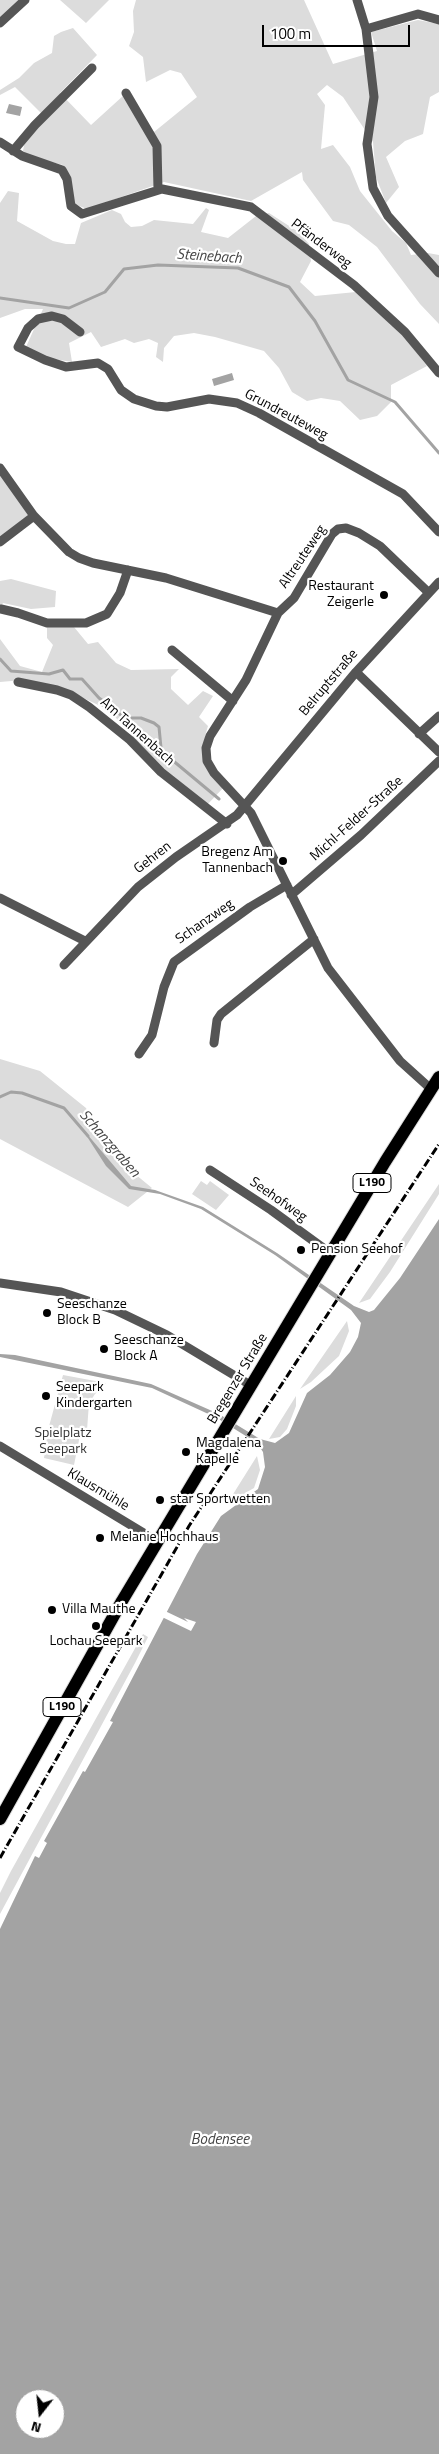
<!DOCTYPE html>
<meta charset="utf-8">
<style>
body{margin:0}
#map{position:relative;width:439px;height:2454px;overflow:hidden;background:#fff;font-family:"Titillium Web",sans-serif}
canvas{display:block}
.north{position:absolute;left:15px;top:2389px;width:50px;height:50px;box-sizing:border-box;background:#fff;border:1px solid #999;border-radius:50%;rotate:196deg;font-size:14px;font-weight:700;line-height:20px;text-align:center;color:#000}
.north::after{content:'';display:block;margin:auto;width:18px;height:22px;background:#000;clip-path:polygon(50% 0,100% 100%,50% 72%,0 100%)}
.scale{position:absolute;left:262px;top:25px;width:148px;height:22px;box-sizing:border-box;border:2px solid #000;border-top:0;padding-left:6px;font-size:15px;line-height:18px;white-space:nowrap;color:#000;-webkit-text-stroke:4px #fff;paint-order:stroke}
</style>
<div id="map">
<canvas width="439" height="2454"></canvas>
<div class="north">N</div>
<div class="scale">100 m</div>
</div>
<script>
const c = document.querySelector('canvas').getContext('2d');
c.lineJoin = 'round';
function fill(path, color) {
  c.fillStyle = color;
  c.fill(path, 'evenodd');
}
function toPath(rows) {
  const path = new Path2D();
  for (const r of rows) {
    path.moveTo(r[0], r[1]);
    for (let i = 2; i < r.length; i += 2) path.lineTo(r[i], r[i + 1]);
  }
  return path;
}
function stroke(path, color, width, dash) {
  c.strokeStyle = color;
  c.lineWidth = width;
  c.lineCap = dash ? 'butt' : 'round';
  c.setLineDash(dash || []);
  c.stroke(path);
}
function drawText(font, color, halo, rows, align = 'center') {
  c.font = font + ' "Titillium Web",sans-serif';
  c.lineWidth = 4.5;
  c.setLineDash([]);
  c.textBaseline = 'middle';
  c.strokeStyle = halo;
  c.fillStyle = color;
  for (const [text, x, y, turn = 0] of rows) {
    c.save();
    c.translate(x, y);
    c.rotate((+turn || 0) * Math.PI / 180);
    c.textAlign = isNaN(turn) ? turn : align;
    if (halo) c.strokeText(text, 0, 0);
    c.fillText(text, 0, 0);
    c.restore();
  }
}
fill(toPath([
 [0,0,20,0,0,19],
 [60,0,109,0,86,23],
 [136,0,304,0,333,64,377,51,371,32,418,20,439,24,439,92,430,97,423,134,405,141,386,157,399,187,386,203,376,177,373,142,343,97,327,85,317,94,325,105,321,149,333,145,350,167,360,191,392,231,406,243,411,255,428,253,439,255,439,324,420,304,377,247,349,225,333,221,303,180,302,172,251,201,164,182,87,209,74,204,70,178,63,165,28,156,23,151,25,140,46,118,15,87,0,95,0,90,19,78,34,63,52,53,54,36,61,32,73,28,97,55,60,93,91,125,124,95,154,132,197,97,181,73,170,70,146,82,143,57,129,46,134,32,133,11],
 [8,191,19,193,17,221,53,241,66,244,75,244,81,223,112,210,121,214,125,222,131,227,142,226,154,220,193,224,206,208,209,210,201,232,228,238,256,216,269,213,300,233,309,244,311,261,300,282,315,296,356,292,400,331,427,366,391,385,391,402,377,416,360,420,340,401,321,398,307,401,292,392,279,368,264,351,215,337,194,333,174,336,164,348,163,362,156,357,158,343,149,339,134,343,125,339,101,347,91,332,69,343,72,362,48,358,26,347,43,309,25,309,0,318,0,203],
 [0,471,29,515,0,537],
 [11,579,56,591,55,607,31,609,3,603,0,608,0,581],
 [47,626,74,627,88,644,98,642,116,663,131,670,179,669,171,677,171,689,188,705,203,691,213,696,199,717,208,726,205,736,207,762,224,787,207,805,155,768,131,733,107,709,68,691,23,680,0,682,0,639,20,666,42,672,53,645,47,638],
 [0,1059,40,1071,86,1108,107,1151,152,1188,128,1207,0,1139],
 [201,1181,207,1185,210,1181,229,1195,216,1210,192,1194],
 [439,1184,439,1194,390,1272,370,1299,359,1303],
 [347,1321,349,1331,339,1356,311,1382,300,1389],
 [63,1375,106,1383,95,1394,89,1403,87,1430,81,1430,74,1465,44,1458,48,1430],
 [296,1396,296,1406,287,1429,280,1437,269,1439],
 [257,1456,260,1470,254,1488,240,1496,230,1499],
 [143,1634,148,1637,135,1663,0,1914,0,1893,11,1871]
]), '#dcdcdc');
fill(toPath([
 [9,104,22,107,20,116,6,113],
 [232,373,234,380,214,386,212,379],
 [87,1134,131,1186,155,1190,203,1207,277,1253,354,1306,369,1312,374,1310,400,1278,439,1219,439,2454,0,2454,0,1929,35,1856,39,1858,47,1843,44,1841,83,1771,85,1772,113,1722,110,1721,197,1554,221,1516,258,1489,265,1467,263,1452,257,1443,217,1418,152,1388,0,1357,0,1354,15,1355,151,1384,219,1414,260,1439,275,1443,289,1433,307,1393,330,1375,350,1352,358,1337,361,1323,351,1310,275,1255,201,1209,160,1194,129,1189,106,1166,86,1135],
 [25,2399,55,2399,55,2429,25,2429]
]), '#a3a3a3');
fill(toPath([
 [165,1611,188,1622,184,1618,196,1622,191,1631,162,1617]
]), '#fff');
stroke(toPath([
 [0,298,69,308,105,292,124,269,158,265,238,268,289,287,315,321,348,380,395,402,439,453],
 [0,659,11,671,49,674,63,670,70,679,82,679,99,698,125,718,141,718,154,723,159,727,161,748,165,754,219,799],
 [0,1097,11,1092,22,1093,64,1108,88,1136]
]), '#a3a3a3', 3);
const primary = toPath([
 [0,1819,122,1601,385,1162,439,1077]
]);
stroke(primary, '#dbdbdb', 14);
stroke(toPath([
 [357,0,366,29,374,97,367,144,373,188,388,216,439,273],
 [0,23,25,0],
 [366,29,418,14,439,20],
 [126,93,157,146,158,190],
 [0,142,22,156,62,170,67,179,71,206,82,214,162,189,251,207,354,285,405,332,439,373],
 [13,151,35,125,92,68],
 [80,332,63,319,52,316,38,319,28,328,18,347,45,360,66,367,98,363,108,369,121,390,134,399,156,406,167,407,209,399,237,403,259,413,403,494,439,532],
 [0,468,34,516,69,552,79,558,93,563,166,578,278,613,294,598,332,534,338,529,346,528,359,533,380,546,429,593],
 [0,542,34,516],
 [1,609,18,613,47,623,86,623,107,614,120,593,128,570],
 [278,613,246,680,210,736,206,748,207,761,214,773,251,813,328,968,400,1061,431,1089],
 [172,650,233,701],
 [356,672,439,752],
 [18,682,57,690,71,695,89,707,130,740,161,772,227,824],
 [419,734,439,716],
 [291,895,361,835,439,761],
 [0,898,85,941],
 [64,965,138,887,176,857,237,815,356,672,439,582],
 [214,1043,217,1020,221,1014,314,939],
 [139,1054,152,1035,164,987,174,962,250,907,287,885],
 [210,1170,271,1210,330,1253],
 [0,1283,61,1292,115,1310,167,1335,252,1386],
 [0,1446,157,1541]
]), '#555', 9);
stroke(primary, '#000', 12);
stroke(toPath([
 [0,1858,189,1526,439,1144]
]), '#000', 3, [8, 2.5, 1, 2.5]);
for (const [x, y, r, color] of [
 [384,595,5,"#000"],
 [283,861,5,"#000"],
 [301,1250,5,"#000"],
 [47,1313,5,"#000"],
 [104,1349,5,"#000"],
 [46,1396,5,"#000"],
 [186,1452,5,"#000"],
 [160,1500,5,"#000"],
 [100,1538,5,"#000"],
 [52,1610,5,"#000"],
 [96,1626,5,"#000"]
]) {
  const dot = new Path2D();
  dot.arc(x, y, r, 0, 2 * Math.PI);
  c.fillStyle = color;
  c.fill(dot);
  stroke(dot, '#fff', 2);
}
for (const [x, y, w] of [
 [372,1183,38],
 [62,1707,38]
]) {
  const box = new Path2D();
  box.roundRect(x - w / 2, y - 9.5, w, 19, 4);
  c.fillStyle = '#fff';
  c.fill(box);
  stroke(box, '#000', 1);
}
drawText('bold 12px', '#000', null, [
 ["L190",372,1183],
 ["L190",62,1707]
]);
drawText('14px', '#000', '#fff', [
 ["Pfänderweg",321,244,37],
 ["Grundreuteweg",286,415,28],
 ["Altreuteweg",303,557,-56],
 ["Belruptstraße",329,683,-50],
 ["Am Tannenbach",137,732,42],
 ["Michl-Felder-Straße",357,819,-42],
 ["Gehren",153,858,-38],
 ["Schanzweg",205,922,-35],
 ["Seehofweg",278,1200,35],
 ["Bregenzer Straße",238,1379,-59],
 ["Klausmühle",98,1490,31]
]);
drawText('14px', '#000', '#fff', [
 ["Restaurant",374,587,"right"],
 ["Zeigerle",374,603,"right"],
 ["Bregenz Am",273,853,"right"],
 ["Tannenbach",273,869,"right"],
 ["Pension Seehof",311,1250],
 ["Seeschanze",57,1305],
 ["Block B",57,1321],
 ["Seeschanze",114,1341],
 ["Block A",114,1357],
 ["Seepark",56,1388],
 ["Kindergarten",56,1404],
 ["Magdalena",196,1444],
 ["Kapelle",196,1460],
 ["star Sportwetten",170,1500],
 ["Melanie Hochhaus",110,1538],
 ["Villa Mauthe",62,1610],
 ["Lochau Seepark",96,1642,"center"]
], 'left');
drawText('14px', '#333', '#fff', [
 ["Spielplatz",63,1434],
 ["Seepark",63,1450]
]);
drawText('italic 15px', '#444', '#fff', [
 ["Steinebach",209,257,4],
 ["Schanzgraben",109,1144,49],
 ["Bodensee",220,2140]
]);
</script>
